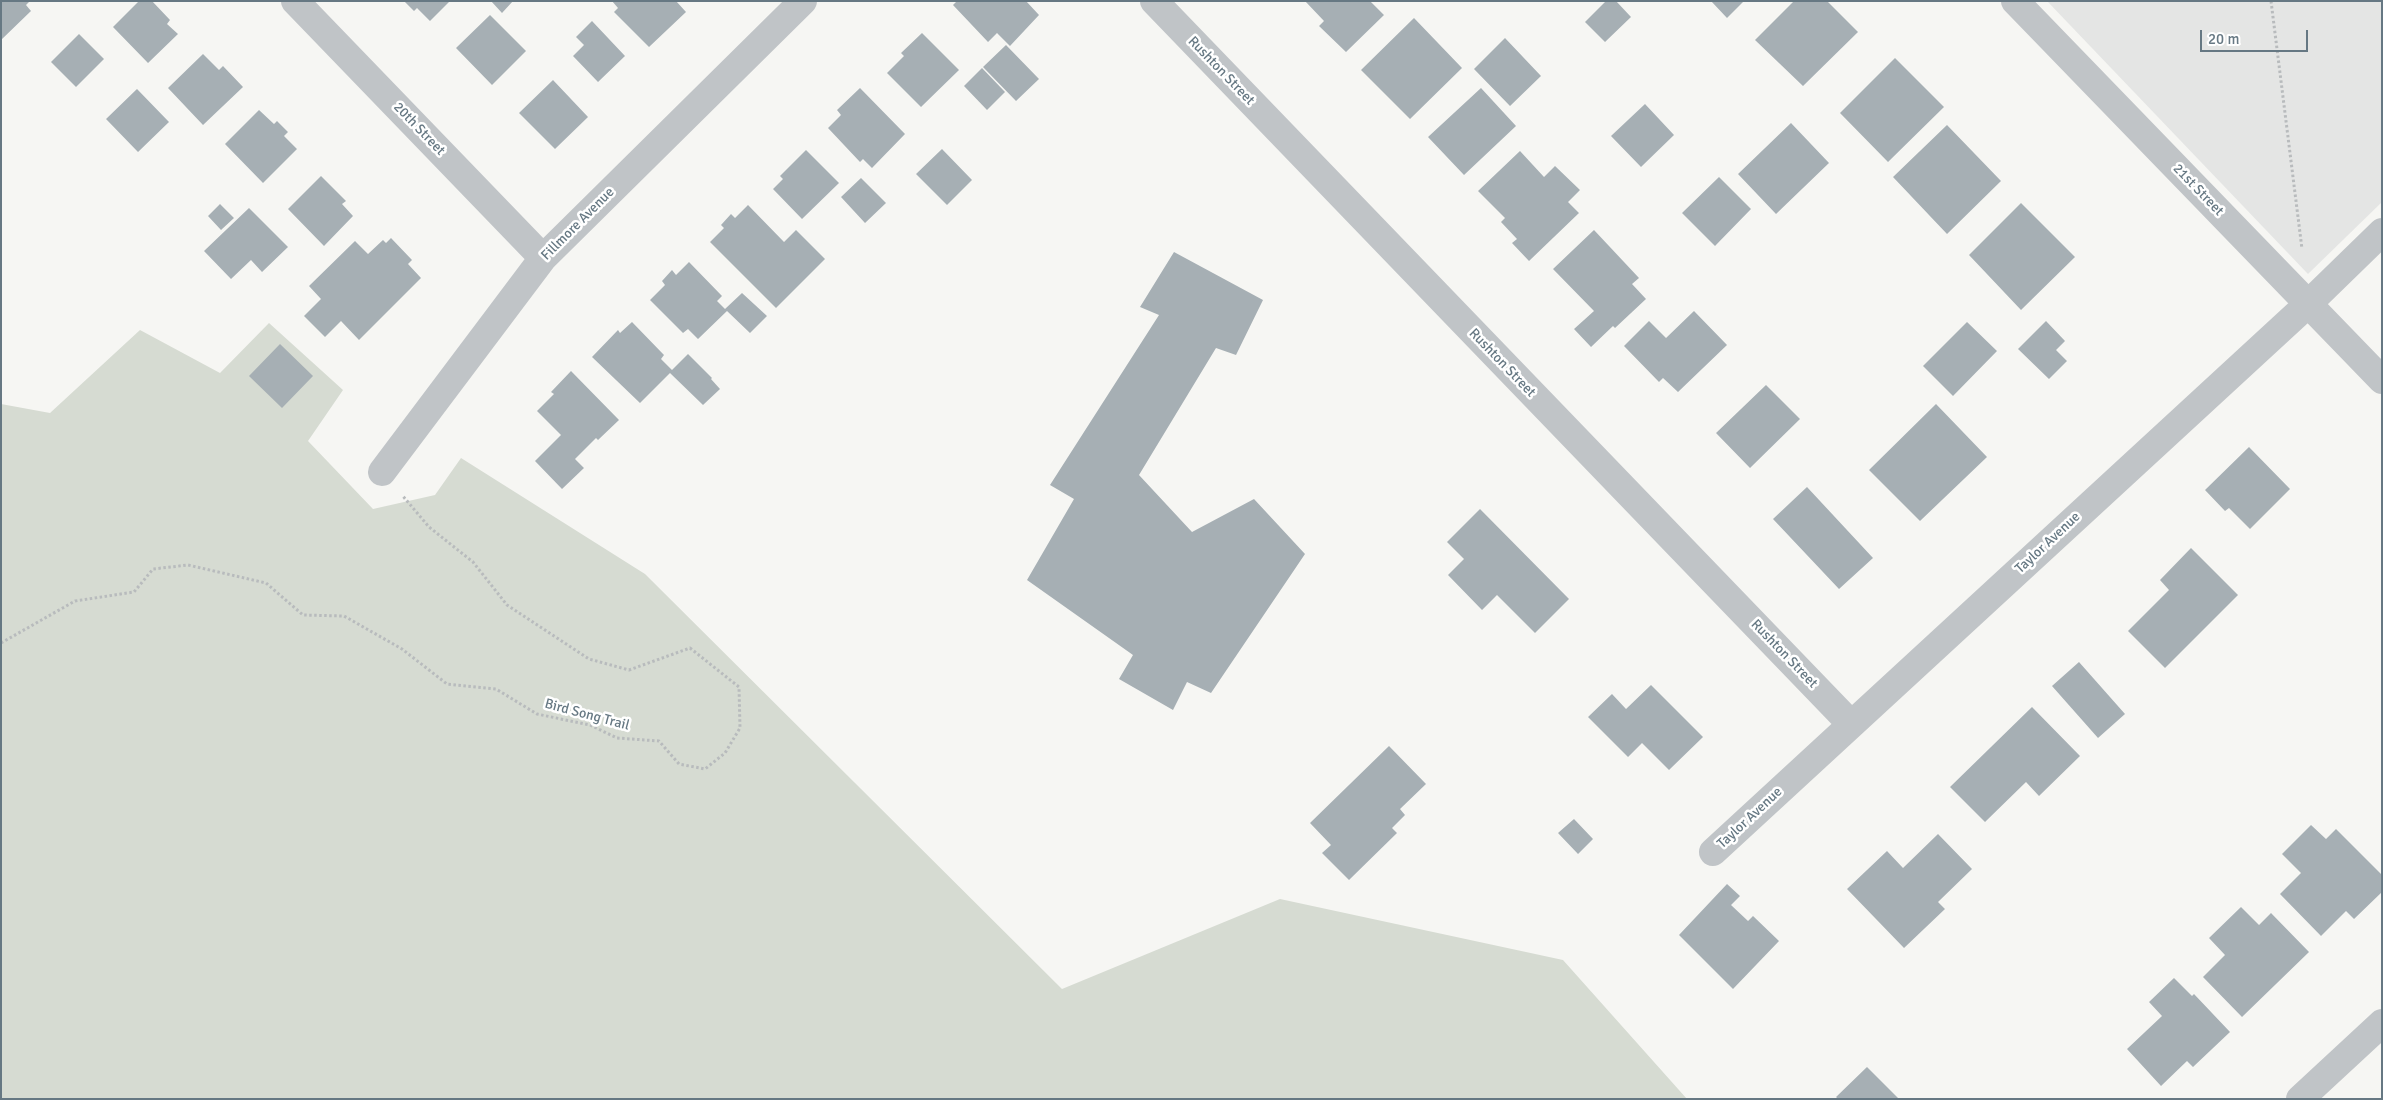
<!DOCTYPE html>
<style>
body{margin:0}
#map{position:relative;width:2383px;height:1100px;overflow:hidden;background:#f6f6f3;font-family:Signika,sans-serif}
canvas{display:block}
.frame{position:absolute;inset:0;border:2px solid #667883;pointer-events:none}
.scale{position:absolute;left:2200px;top:30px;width:108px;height:22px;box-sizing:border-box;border:2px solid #667883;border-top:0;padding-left:6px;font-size:15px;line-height:18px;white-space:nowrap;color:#667883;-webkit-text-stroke:4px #fff;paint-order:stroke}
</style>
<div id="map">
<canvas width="2383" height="1100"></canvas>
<div class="frame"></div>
<div class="scale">20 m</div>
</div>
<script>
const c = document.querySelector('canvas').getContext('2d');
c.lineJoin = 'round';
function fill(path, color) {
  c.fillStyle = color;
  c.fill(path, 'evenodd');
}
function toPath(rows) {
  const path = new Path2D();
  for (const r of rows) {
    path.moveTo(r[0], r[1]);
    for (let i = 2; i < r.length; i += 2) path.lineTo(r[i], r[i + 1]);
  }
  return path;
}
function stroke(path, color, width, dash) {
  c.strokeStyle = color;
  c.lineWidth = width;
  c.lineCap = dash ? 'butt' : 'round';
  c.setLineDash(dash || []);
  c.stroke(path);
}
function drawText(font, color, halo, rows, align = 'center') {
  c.font = font + ' Signika,sans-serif';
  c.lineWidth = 5;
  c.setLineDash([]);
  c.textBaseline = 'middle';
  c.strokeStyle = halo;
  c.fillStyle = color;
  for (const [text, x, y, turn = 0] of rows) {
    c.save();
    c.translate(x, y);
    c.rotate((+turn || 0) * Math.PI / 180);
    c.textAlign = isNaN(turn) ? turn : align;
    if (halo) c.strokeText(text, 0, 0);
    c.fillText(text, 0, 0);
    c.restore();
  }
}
fill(toPath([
 [2047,1,2382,1,2382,202,2308,274]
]), '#e4e5e4');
fill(toPath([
 [269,323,343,390,308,441,373,509,435,495,461,458,645,574,1062,989,1280,899,1563,960,1687,1099,1,1099,1,404,50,413,140,330,220,373]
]), '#d6dbd2');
fill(toPath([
 [1,1,30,1,26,5,31,11,1,40],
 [139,1,152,1,170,20,167,24,178,34,148,63,113,27],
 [404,1,450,1,430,21,417,8,414,11],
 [491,1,513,1,502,13],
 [612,1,676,1,686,12,649,47,614,12,618,8],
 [957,1,1026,1,1039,15,1010,46,997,33,988,42,953,5],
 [1305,1,1370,1,1384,15,1346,52,1319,26,1324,21],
 [1606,1,1616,1,1631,17,1605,42,1585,22],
 [1711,1,1744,1,1727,18],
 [1794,1,1827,1,1858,32,1803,86,1755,40],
 [490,15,526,51,492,85,456,48],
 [1414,18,1462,68,1410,119,1361,70],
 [592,21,625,56,598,82,573,56,584,45,576,37],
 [922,33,959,70,921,107,887,73,904,56,901,53],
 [79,34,104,59,76,87,51,62],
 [1505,38,1541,76,1510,106,1474,69],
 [1006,45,1039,79,1016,101,983,67],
 [203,54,219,70,223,66,243,87,203,125,168,88],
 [1895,58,1944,107,1888,162,1840,113],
 [982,68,1005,92,987,110,964,86],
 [553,80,588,117,555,149,519,113],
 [860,88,905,134,872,168,863,159,860,162,828,128,841,115,837,110],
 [1481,88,1516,126,1464,175,1428,137],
 [137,89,169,122,138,152,106,119],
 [1645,104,1674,135,1641,167,1611,136],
 [259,110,274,124,277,121,288,132,284,136,297,149,263,183,225,144],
 [1791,123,1829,163,1776,214,1738,174],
 [1947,125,2001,181,1947,234,1893,177],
 [942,149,972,180,947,205,916,174],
 [806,150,839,183,802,219,773,189,783,179,780,176],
 [1520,151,1544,177,1555,166,1580,190,1568,202,1579,213,1529,261,1512,243,1517,239,1501,222,1505,218,1478,191],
 [321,176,346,201,342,204,353,216,324,246,288,209],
 [1719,177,1751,209,1715,246,1682,213],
 [861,178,886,203,865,223,841,197],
 [2021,203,2075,257,2021,310,1969,255],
 [220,204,234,218,221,230,208,216],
 [748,205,784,242,796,230,825,259,776,308,710,242,724,228,721,225,731,214,735,218],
 [249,208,288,247,262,272,251,260,231,279,204,251],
 [1594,230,1639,278,1632,284,1646,299,1615,328,1613,326,1591,347,1574,329,1594,311,1553,269],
 [391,238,412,260,408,264,421,278,359,340,341,321,325,337,304,316,321,299,309,286,355,241,368,254,383,240,386,243],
 [1174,252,1263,300,1236,355,1216,348,1139,475,1192,532,1254,499,1305,554,1211,693,1187,682,1173,710,1119,679,1133,655,1027,580,1074,499,1050,485,1159,315,1140,307],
 [689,262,722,296,717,301,725,309,742,293,767,316,750,333,727,311,698,339,688,329,683,333,650,300,665,285,662,281,672,270,676,275],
 [1694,311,1727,345,1678,392,1663,378,1659,382,1624,346,1649,321,1666,338],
 [2046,321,2065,341,2056,350,2067,361,2049,379,2018,349],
 [632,322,664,355,661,359,672,370,688,354,712,378,711,379,720,389,703,405,670,373,640,403,592,357,618,330,620,333],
 [1967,322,1997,351,1953,396,1923,366],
 [280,344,313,376,282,408,249,376],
 [571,371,619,420,598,440,596,438,575,459,584,468,562,489,535,461,561,435,537,411,554,394,551,392],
 [1766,385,1800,419,1750,468,1716,433],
 [1936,404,1987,457,1920,521,1869,470],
 [2249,447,2290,489,2250,529,2229,508,2225,511,2205,490],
 [1807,487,1873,558,1839,589,1773,519],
 [1480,509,1569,599,1535,633,1497,595,1482,610,1448,575,1464,559,1447,542],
 [2191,548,2238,595,2165,668,2128,631,2169,590,2160,580],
 [2079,662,2125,714,2098,738,2052,686],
 [1651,685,1703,737,1669,770,1642,743,1628,757,1588,717,1612,694,1626,709],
 [2032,707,2080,756,2039,796,2026,782,1985,822,1950,787],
 [1389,746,1426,784,1400,809,1405,815,1392,828,1397,833,1349,880,1322,853,1331,845,1310,823],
 [1574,819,1593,839,1578,854,1558,833],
 [2311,825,2326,839,2336,829,2382,875,2382,892,2354,919,2346,911,2321,936,2280,894,2301,873,2282,854],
 [1938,834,1972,869,1938,902,1945,909,1904,948,1847,889,1887,851,1903,868],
 [1727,884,1740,896,1731,905,1748,921,1753,916,1779,941,1733,989,1679,935],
 [2241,907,2259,925,2271,913,2309,952,2242,1017,2203,977,2225,955,2209,938],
 [2174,978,2192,996,2194,994,2230,1032,2193,1067,2187,1061,2161,1086,2127,1049,2162,1016,2149,1002],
 [1867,1067,1899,1099,1838,1099,1836,1097]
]), '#a6afb4');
stroke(toPath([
 [2271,1,2302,249],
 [1,643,75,601,134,592,153,569,188,565,266,583,303,615,344,616,402,649,447,684,496,689,537,714,590,725,617,738,659,741,679,764,705,769,725,753,740,728,739,687,690,648,629,670,589,659,507,605,473,562,429,527,402,495]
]), '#b8bbbd', 3, [2.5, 2.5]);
stroke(toPath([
 [295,1,543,258],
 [1154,1,1851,724],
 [2015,1,2382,380],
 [382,472,543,258,803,1],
 [1713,852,2308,304,2382,232],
 [2300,1099,2382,1023]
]), '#c0c4c7', 28);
drawText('14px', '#667883', '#fff', [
 ["Rushton Street",1221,71,46],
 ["20th Street",419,129,46],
 ["21st Street",2198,190,46],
 ["Fillmore Avenue",578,224,-45],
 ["Rushton Street",1502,363,46],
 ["Taylor Avenue",2048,543,-43],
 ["Rushton Street",1784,654,46],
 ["Bird Song Trail",587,715,15],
 ["Taylor Avenue",1750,818,-43]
]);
</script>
